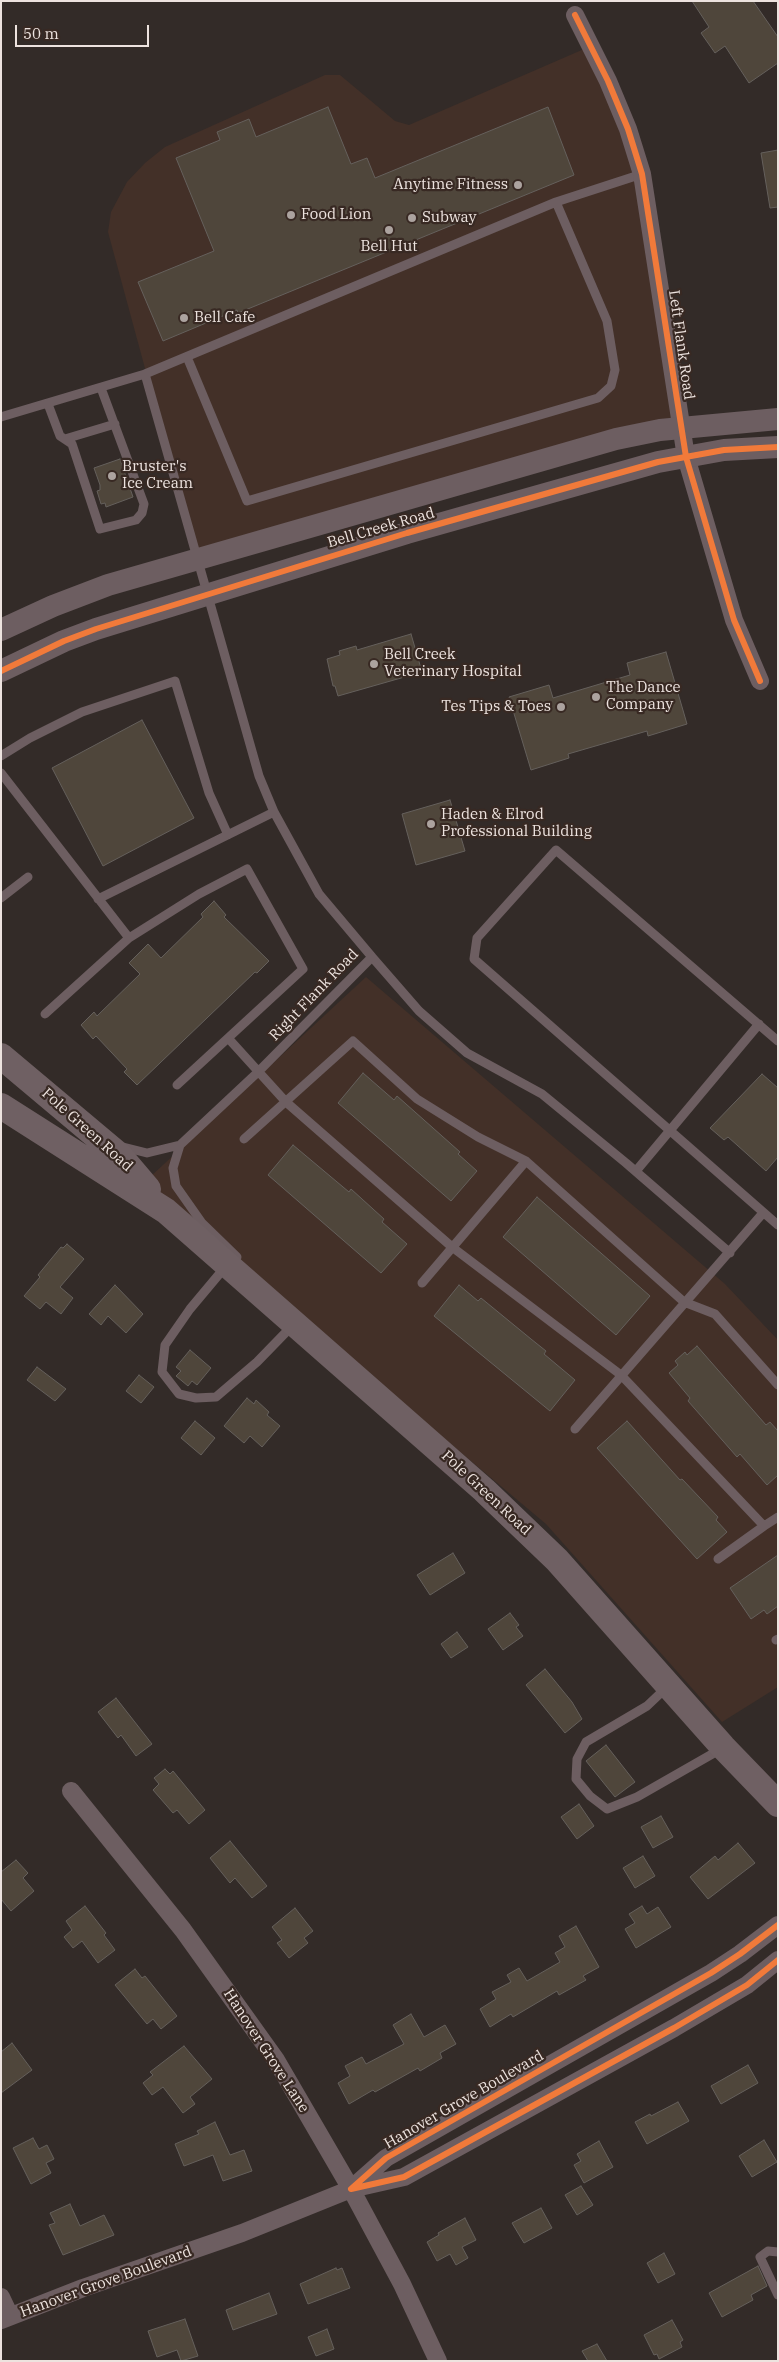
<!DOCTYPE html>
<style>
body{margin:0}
#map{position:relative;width:779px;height:2362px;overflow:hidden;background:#332b28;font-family:"IBM Plex Serif",serif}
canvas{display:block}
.frame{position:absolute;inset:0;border:2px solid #ede3df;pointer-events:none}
.scale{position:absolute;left:15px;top:25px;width:134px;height:22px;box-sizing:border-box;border:2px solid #ede3df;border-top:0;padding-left:6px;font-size:15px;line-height:18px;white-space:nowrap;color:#ede3df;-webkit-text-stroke:4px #382923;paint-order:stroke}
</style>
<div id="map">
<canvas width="779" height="2362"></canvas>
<div class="frame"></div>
<div class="scale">50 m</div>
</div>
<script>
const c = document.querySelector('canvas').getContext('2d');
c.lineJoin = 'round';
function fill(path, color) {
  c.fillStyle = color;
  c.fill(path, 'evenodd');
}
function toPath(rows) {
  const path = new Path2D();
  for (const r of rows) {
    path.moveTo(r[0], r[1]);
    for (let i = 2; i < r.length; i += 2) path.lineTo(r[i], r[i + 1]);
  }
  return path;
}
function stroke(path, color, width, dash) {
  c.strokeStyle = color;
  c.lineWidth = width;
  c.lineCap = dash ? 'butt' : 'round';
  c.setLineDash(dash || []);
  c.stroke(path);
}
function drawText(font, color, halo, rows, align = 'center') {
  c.font = font + ' "IBM Plex Serif",serif';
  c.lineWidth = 4.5;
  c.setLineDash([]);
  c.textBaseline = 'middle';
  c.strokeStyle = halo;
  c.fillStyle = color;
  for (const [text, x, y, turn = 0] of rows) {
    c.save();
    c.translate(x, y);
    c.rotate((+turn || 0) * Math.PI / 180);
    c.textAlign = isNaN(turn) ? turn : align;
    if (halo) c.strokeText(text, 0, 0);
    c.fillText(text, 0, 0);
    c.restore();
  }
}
fill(toPath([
 [591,46,628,129,680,427,197,560,108,232,111,212,127,182,145,163,165,147,325,75,340,75,395,121,409,125],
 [366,977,725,1284,778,1340,778,1687,722,1722,546,1524,143,1186,150,1177]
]), '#433028');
const building = toPath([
 [692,1,753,1,778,37,778,63,749,83,725,46,715,53,701,33,709,27,692,1],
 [328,107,351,164,367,158,375,178,548,107,574,175,238,313,237,310,163,341,138,282,214,251,176,158,220,140,217,132,249,119,256,137,328,107],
 [778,150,778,207,770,208,761,153,778,150],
 [120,459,133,497,106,507,105,503,101,504,97,491,100,490,100,485,94,468,120,459],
 [411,634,422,672,338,696,335,686,333,686,327,659,340,655,339,651,356,646,357,650,411,634],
 [666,652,687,724,648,736,647,731,568,754,569,758,531,770,509,697,549,685,553,698,630,675,627,663,666,652],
 [142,720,194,818,103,866,52,768,142,720],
 [450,800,465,851,416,865,402,814,450,800],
 [214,901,226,915,224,917,269,961,257,973,255,972,137,1085,124,1072,127,1069,96,1036,93,1039,81,1025,94,1012,97,1016,140,974,129,963,148,944,161,958,203,917,201,914,214,901],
 [363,1073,394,1100,397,1096,460,1152,458,1154,477,1171,451,1201,338,1103,363,1073],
 [762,1074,778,1088,778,1157,766,1171,728,1137,724,1140,710,1128,762,1074],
 [293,1145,349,1192,351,1189,384,1219,382,1222,407,1244,381,1273,268,1175,293,1145],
 [537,1197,650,1296,616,1335,503,1237,537,1197],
 [67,1244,84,1259,60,1287,73,1298,61,1314,46,1302,40,1309,24,1296,40,1277,38,1275,61,1247,63,1248,67,1244],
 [115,1285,143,1314,126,1333,108,1316,101,1325,89,1314,115,1285],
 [459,1285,478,1301,481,1298,531,1339,546,1351,544,1354,575,1380,550,1411,434,1316,459,1285],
 [697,1346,766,1425,770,1422,778,1431,778,1475,767,1485,740,1454,737,1457,688,1401,690,1398,669,1373,678,1365,675,1361,685,1352,687,1355,697,1346],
 [190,1350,211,1368,197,1385,192,1381,188,1386,176,1376,181,1371,176,1367,190,1350],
 [37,1367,66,1389,55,1401,27,1380,37,1367],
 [139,1375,154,1387,141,1403,126,1391,139,1375],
 [247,1398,254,1404,256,1400,269,1412,267,1415,280,1426,262,1447,250,1436,244,1443,224,1426,247,1398],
 [195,1421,215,1438,201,1455,181,1438,195,1421],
 [627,1421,680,1480,682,1479,718,1517,716,1520,727,1532,697,1559,597,1448,627,1421],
 [453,1553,465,1573,430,1595,417,1575,453,1553],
 [778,1555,778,1606,767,1614,764,1610,751,1619,730,1588,778,1555],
 [510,1613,519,1625,516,1627,523,1636,503,1650,488,1629,510,1613],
 [457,1632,468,1647,451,1658,441,1644,457,1632],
 [545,1669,572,1702,582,1719,565,1733,526,1685,545,1669],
 [116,1698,152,1744,136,1756,121,1735,118,1738,98,1712,116,1698],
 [606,1745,635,1782,615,1797,586,1761,606,1745],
 [165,1769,170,1774,173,1771,205,1810,189,1824,177,1810,173,1813,153,1790,159,1784,154,1778,165,1769],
 [579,1804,594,1826,577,1839,561,1817,579,1804],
 [661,1816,673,1837,653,1848,641,1827,661,1816],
 [230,1841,267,1886,252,1898,235,1878,230,1883,210,1858,230,1841],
 [738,1843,755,1863,708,1899,690,1877,715,1856,718,1860,738,1843],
 [643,1856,655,1876,635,1888,623,1868,643,1856],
 [16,1860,28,1873,23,1878,34,1891,11,1911,1,1899,1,1872,16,1860],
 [85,1906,106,1933,104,1935,115,1950,98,1963,82,1941,73,1948,64,1937,72,1930,66,1921,85,1906],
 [642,1906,647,1914,658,1907,671,1927,636,1948,625,1929,635,1923,629,1914,642,1906],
 [295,1908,313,1931,304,1938,308,1943,289,1958,277,1943,282,1940,272,1927,295,1908],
 [576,1926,599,1967,583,1976,586,1980,559,1995,557,1991,513,2017,511,2014,490,2027,480,2009,496,1999,492,1992,511,1982,507,1975,519,1968,527,1981,560,1962,555,1953,565,1947,559,1936,576,1926],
 [135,1969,142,1978,145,1976,177,2016,161,2029,153,2019,147,2024,115,1985,135,1969],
 [411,2014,424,2037,445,2025,456,2044,440,2053,442,2058,420,2071,418,2068,375,2092,373,2090,349,2104,338,2083,350,2076,345,2066,362,2057,366,2064,404,2044,393,2025,411,2014],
 [12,2043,32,2070,1,2093,1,2052,12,2043],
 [184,2046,212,2079,190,2097,195,2104,183,2113,163,2087,152,2095,143,2083,153,2075,150,2072,184,2046],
 [748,2065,758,2083,721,2104,711,2086,748,2065],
 [678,2102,689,2121,647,2144,635,2122,650,2114,651,2116,678,2102],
 [215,2122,230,2155,244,2150,252,2171,223,2181,213,2155,184,2166,175,2144,199,2134,197,2131,215,2122],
 [33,2138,39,2149,47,2145,54,2159,46,2163,51,2173,31,2184,13,2148,33,2138],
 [764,2140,777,2162,752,2177,739,2156,764,2140],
 [599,2141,613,2167,584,2183,574,2165,581,2161,577,2154,599,2141],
 [581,2186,593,2205,577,2215,565,2195,581,2186],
 [70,2204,80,2226,104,2215,114,2235,63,2255,49,2225,55,2223,50,2213,70,2204],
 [541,2208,552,2228,524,2243,512,2223,541,2208],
 [465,2218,476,2240,462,2247,468,2258,456,2265,450,2254,437,2261,427,2242,439,2235,438,2233,465,2218],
 [664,2253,675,2274,658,2283,647,2263,664,2253],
 [758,2266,767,2286,751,2295,753,2300,722,2317,709,2293,758,2266],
 [336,2268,337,2270,342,2268,350,2288,308,2304,300,2284,336,2268],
 [269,2293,277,2314,233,2330,226,2310,269,2293],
 [185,2319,198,2356,181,2361,177,2350,157,2357,148,2331,185,2319],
 [672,2320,683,2340,680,2342,682,2347,659,2359,657,2354,654,2355,644,2335,672,2320],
 [327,2329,334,2349,316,2356,308,2337,327,2329],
 [597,2344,607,2361,588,2361,582,2351,597,2344]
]);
fill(building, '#4f463b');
stroke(building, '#65605c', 1);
stroke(toPath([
 [187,357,247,501,598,398,611,386,615,370,607,321,556,202],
 [48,404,60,436,72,444,100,529,136,520,142,513,144,504,101,388],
 [1,417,145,374,556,202,642,174],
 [65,439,115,424],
 [1,756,30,738,82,712,175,681,209,793,228,835],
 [1,773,129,938],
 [1,898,28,877],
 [98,899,274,812],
 [372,957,419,1011,467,1053,542,1094,626,1163,730,1253],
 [45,1014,129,938,199,894,247,869,303,969,177,1085],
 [228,1038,286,1102,452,1247,621,1375,764,1526,778,1517],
 [778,1041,556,850,477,938,474,959,778,1225],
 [244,1139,353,1041,417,1099,478,1137,526,1161,684,1302,715,1314,778,1385],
 [180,1145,173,1168,176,1186,202,1223,237,1257],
 [123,1147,147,1153,180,1145,258,1072,372,957,319,894,274,812,259,776,145,374],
 [636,1171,759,1024],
 [226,1266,190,1309,165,1345,162,1372,179,1394,196,1398,216,1397,257,1362,292,1326],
 [422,1283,526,1161],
 [575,1429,763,1213],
 [718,1559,764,1526],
 [776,1640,778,1639],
 [667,1687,647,1706,586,1742,577,1759,576,1779,590,1796,607,1809,637,1797,721,1749],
 [778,2252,768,2251,760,2257,778,2295]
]), '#6d5e61', 9);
stroke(toPath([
 [575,15,608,81,628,129,642,174,686,457,734,620,760,681],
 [71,1791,183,1930,276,2060,351,2189,402,2284,438,2361],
 [778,1925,740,1954,711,1973,386,2158,351,2189,404,2177,674,2028,747,1985,778,1960],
 [1,2297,10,2316],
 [1,2320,83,2288,242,2233,351,2189]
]), '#6d5e61', 18);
stroke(toPath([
 [1,630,53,606,108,585,616,439,660,430,778,419],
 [1,671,64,641,96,629,407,533,658,462,724,450,778,447]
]), '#6d5e61', 22);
stroke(toPath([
 [1,1056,120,1156,148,1189],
 [1,1106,166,1211,484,1490,557,1560,723,1747,778,1804]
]), '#6f6063', 26);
stroke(toPath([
 [575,15,608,81,628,129,642,174,686,457,734,620,760,681],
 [1,671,64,641,96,629,407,533,658,462,724,450,778,447],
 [778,1925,740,1954,711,1973,386,2158,351,2189,404,2177,674,2028,747,1985,778,1960]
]), '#f17a3a', 6);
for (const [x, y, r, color] of [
 [518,185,5,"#aca39f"],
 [291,215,5,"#aca39f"],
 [412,218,5,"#aca39f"],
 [389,230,5,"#aca39f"],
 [184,318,5,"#aca39f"],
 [112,476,5,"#aca39f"],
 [374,664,5,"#aca39f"],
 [596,697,5,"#aca39f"],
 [561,707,5,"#aca39f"],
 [431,824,5,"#aca39f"]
]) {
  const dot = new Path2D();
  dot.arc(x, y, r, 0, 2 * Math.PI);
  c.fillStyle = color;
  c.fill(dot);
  stroke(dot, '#382923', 2);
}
drawText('15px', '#ede3df', '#382923', [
 ["Anytime Fitness",508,185,"right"],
 ["Food Lion",301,215],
 ["Subway",422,218],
 ["Bell Hut",389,247,"center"],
 ["Bell Cafe",194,318],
 ["Bruster's",122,467],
 ["Ice Cream",122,484],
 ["Bell Creek",384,655],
 ["Veterinary Hospital",384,672],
 ["The Dance",606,688],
 ["Company",606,705],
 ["Tes Tips & Toes",551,707,"right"],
 ["Haden & Elrod",441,815],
 ["Professional Building",441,832]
], 'left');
drawText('15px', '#ede3df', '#382923', [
 ["Left Flank Road",681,345,82],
 ["Bell Creek Road",381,528,-16],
 ["Right Flank Road",314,995,-46],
 ["Pole Green Road",87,1130,42],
 ["Pole Green Road",486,1493,43],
 ["Hanover Grove Lane",266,2051,57],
 ["Hanover Grove Boulevard",464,2100,-30],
 ["Hanover Grove Boulevard",106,2282,-20]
]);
</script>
